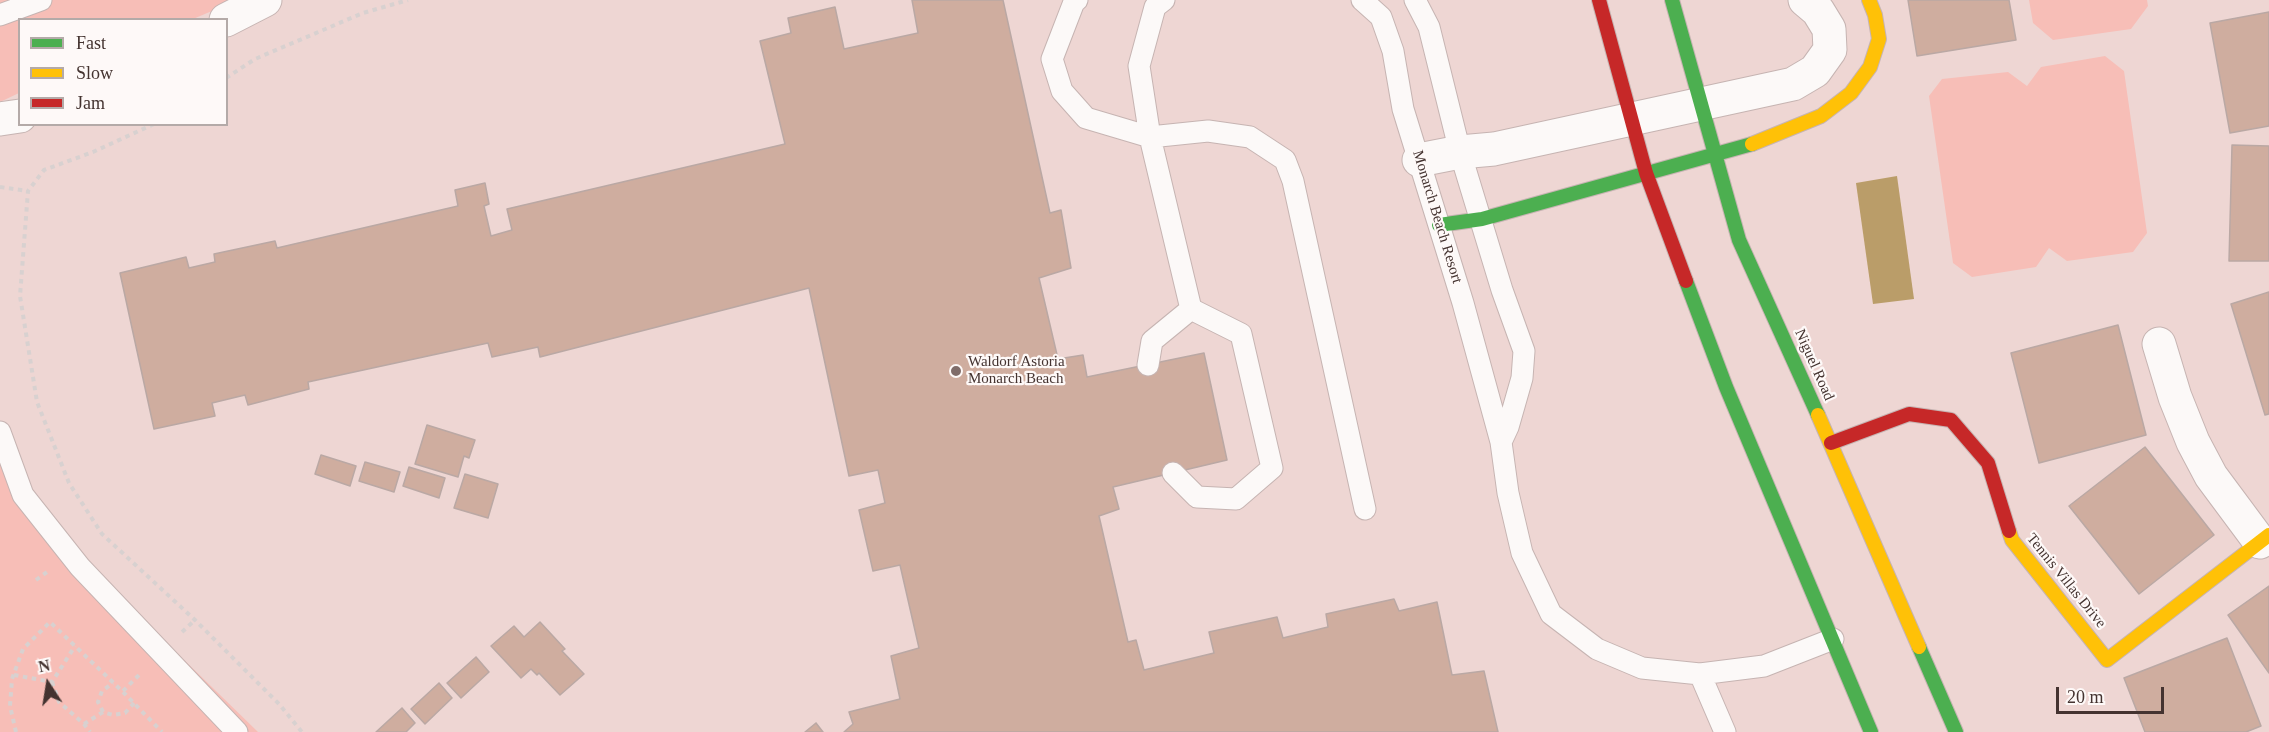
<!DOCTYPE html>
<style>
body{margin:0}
#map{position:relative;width:2269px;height:732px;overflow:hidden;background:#eed6d3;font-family:"Times New Roman",serif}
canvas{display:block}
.legend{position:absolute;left:18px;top:18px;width:210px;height:108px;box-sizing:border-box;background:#fef9f8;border:2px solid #b4aaa8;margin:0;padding:8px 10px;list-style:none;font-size:18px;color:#443330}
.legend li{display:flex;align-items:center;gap:12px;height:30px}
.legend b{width:30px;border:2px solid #b4aaa8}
.north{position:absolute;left:18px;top:654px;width:60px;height:60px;-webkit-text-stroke:4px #fef9f8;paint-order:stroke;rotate:348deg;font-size:16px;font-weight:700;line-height:24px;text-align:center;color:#443330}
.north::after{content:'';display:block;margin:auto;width:21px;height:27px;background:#443330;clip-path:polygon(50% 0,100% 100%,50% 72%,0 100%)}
.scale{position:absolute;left:2056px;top:687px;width:108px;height:27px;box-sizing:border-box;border:3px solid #443330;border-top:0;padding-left:8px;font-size:18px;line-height:21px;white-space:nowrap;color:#443330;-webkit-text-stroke:4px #fef9f8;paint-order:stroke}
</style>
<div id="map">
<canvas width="2269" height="732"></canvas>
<ul class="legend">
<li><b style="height:8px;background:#4caf50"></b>Fast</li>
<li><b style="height:8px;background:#ffc107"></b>Slow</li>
<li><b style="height:8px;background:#c62828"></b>Jam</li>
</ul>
<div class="north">N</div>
<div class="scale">20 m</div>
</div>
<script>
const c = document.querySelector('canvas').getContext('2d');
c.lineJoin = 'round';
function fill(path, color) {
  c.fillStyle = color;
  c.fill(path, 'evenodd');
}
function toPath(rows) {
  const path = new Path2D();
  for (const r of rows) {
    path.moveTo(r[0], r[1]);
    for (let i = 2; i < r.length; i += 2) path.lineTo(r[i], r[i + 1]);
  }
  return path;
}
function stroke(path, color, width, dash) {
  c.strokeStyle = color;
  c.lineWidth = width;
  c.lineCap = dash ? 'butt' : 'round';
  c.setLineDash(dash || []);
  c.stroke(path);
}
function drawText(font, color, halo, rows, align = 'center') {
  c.font = font + ' "Times New Roman",serif';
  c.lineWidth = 4.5;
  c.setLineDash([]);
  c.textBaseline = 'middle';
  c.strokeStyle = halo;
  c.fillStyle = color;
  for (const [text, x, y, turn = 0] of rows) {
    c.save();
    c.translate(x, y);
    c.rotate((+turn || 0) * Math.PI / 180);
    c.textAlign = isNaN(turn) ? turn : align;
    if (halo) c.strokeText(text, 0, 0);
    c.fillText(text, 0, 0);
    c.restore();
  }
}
fill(toPath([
 [0,0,238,0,193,19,20,20,19,93,0,102],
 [2029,0,2147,0,2148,6,2131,29,2053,40,2033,23],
 [2105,56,2124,71,2147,233,2133,252,2067,261,2049,248,2036,267,1972,277,1953,263,1929,96,1942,79,2008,72,2027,86,2041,67],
 [0,447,95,573,258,732,0,732]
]), '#f7beb7');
fill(toPath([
 [1897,176,1914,299,1873,304,1856,183]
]), '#ba9d69');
const building = toPath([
 [912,0,1003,0,1050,213,1061,210,1071,268,1039,278,1058,359,1083,355,1087,377,1204,353,1227,460,1113,487,1119,509,1099,516,1128,642,1136,640,1144,670,1214,653,1209,632,1277,617,1283,638,1328,627,1326,614,1394,599,1399,611,1437,602,1452,675,1484,671,1498,732,844,732,853,724,849,712,900,699,891,656,919,648,900,565,873,571,859,510,885,503,878,470,849,476,809,288,540,357,538,347,492,357,488,343,308,382,309,389,248,405,245,395,212,403,215,416,154,429,120,273,186,257,189,268,215,262,214,254,275,241,277,248,458,206,455,190,485,183,489,204,484,206,491,236,512,230,507,209,785,144,760,41,791,33,788,18,835,7,844,49,918,33,912,0],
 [1908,0,2009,0,2016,40,1917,56,1908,0],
 [2269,12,2269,126,2230,133,2210,23,2269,12],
 [2232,145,2269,146,2269,261,2229,261,2232,145],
 [2269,292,2269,414,2265,415,2231,304,2269,292],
 [2118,325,2146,435,2039,463,2011,353,2118,325],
 [427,425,475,440,469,458,464,456,458,477,415,464,427,425],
 [2145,447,2214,535,2139,594,2069,506,2145,447],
 [321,455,356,466,350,486,315,474,321,455],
 [365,462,400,472,394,492,359,481,365,462],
 [409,467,445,478,439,498,403,486,409,467],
 [465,474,498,484,488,518,454,508,465,474],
 [2269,586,2269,673,2228,615,2269,586],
 [540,622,565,649,562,651,584,674,560,695,539,673,537,675,531,669,521,678,491,646,514,626,524,637,540,622],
 [2227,638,2261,726,2246,732,2145,732,2124,678,2227,638],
 [476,657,489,672,461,698,447,683,476,657],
 [439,683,452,698,425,724,411,709,439,683],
 [402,708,415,723,406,732,376,732,402,708],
 [816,723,823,732,805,732,816,723]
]);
fill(building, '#cfad9f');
stroke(building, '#baa8a4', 1.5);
const lane = toPath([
 [1077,0,1074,2,1052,59,1062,91,1086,118,1150,137,1208,131,1250,137,1285,160,1293,181,1365,509],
 [1164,0,1155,7,1139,66,1150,137,1191,309,1241,334,1272,468,1236,499,1197,497,1173,473],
 [1362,0,1381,17,1393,51,1403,109,1463,303,1501,442,1508,493,1522,553,1551,614,1597,649,1642,668,1700,674,1764,666,1833,639],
 [1415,0,1429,27,1460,152,1502,290,1524,351,1522,378,1508,427,1501,442],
 [0,15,41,0],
 [1148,365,1152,341,1191,309],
 [0,432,23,495,80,567,237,732],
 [1700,674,1725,732]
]);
const street = toPath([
 [226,20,265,0],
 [0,119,20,116],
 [1419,160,1460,152,1494,149,1793,84,1815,71,1830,50,1829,29,1818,11,1805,0],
 [2159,344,2175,397,2193,442,2211,476,2260,542]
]);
const fast = toPath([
 [1672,0,1739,240,1818,415],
 [1439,225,1482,219,1752,144],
 [1686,281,1726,387,1871,732],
 [1919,647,1956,732]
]);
const slow = toPath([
 [1752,144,1821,116,1851,93,1870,67,1879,39,1875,15,1869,0],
 [1818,415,1919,647],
 [2009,531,2012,540,2107,660,2269,535]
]);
const jam = toPath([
 [1599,0,1646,173,1686,281],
 [1831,443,1909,414,1951,420,1988,463,2009,531]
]);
stroke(lane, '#c6b4b2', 23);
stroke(street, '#c6b4b2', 35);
stroke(fast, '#c6b4b2', 16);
stroke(slow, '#c6b4b2', 16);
stroke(jam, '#c6b4b2', 16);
stroke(toPath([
 [226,78,255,59,363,13,408,0],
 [154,124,93,152,44,170,28,191,20,296,37,402,69,483,102,534,195,620,279,704,302,732],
 [0,187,28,191],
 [36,580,47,572],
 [182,632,195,620],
 [14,675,52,682,75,646],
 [52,682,59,702,84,724,90,732],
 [123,691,141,673],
 [103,712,98,702,102,691,113,683],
 [84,724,103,712,113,715,125,713,134,703],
 [16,732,10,706,12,679,23,649,50,622,123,692,162,732]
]), '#d8d1d0', 4, [4.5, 4.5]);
stroke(lane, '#fcf9f8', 21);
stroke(street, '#fcf9f8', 33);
stroke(fast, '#4caf50', 14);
stroke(slow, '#ffc107', 14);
stroke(jam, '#c62828', 14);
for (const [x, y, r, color] of [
 [956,371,6,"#806c69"]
]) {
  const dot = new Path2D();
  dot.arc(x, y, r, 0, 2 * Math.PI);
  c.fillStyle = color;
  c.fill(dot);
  stroke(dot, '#fef9f8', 2);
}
drawText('15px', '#443330', '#fef9f8', [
 ["Monarch Beach Resort",1437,217,73],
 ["Niguel Road",1814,365,66],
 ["Tennis Villas Drive",2066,581,51]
]);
drawText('15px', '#443330', '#fef9f8', [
 ["Waldorf Astoria",968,362],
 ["Monarch Beach",968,379]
], 'left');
</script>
